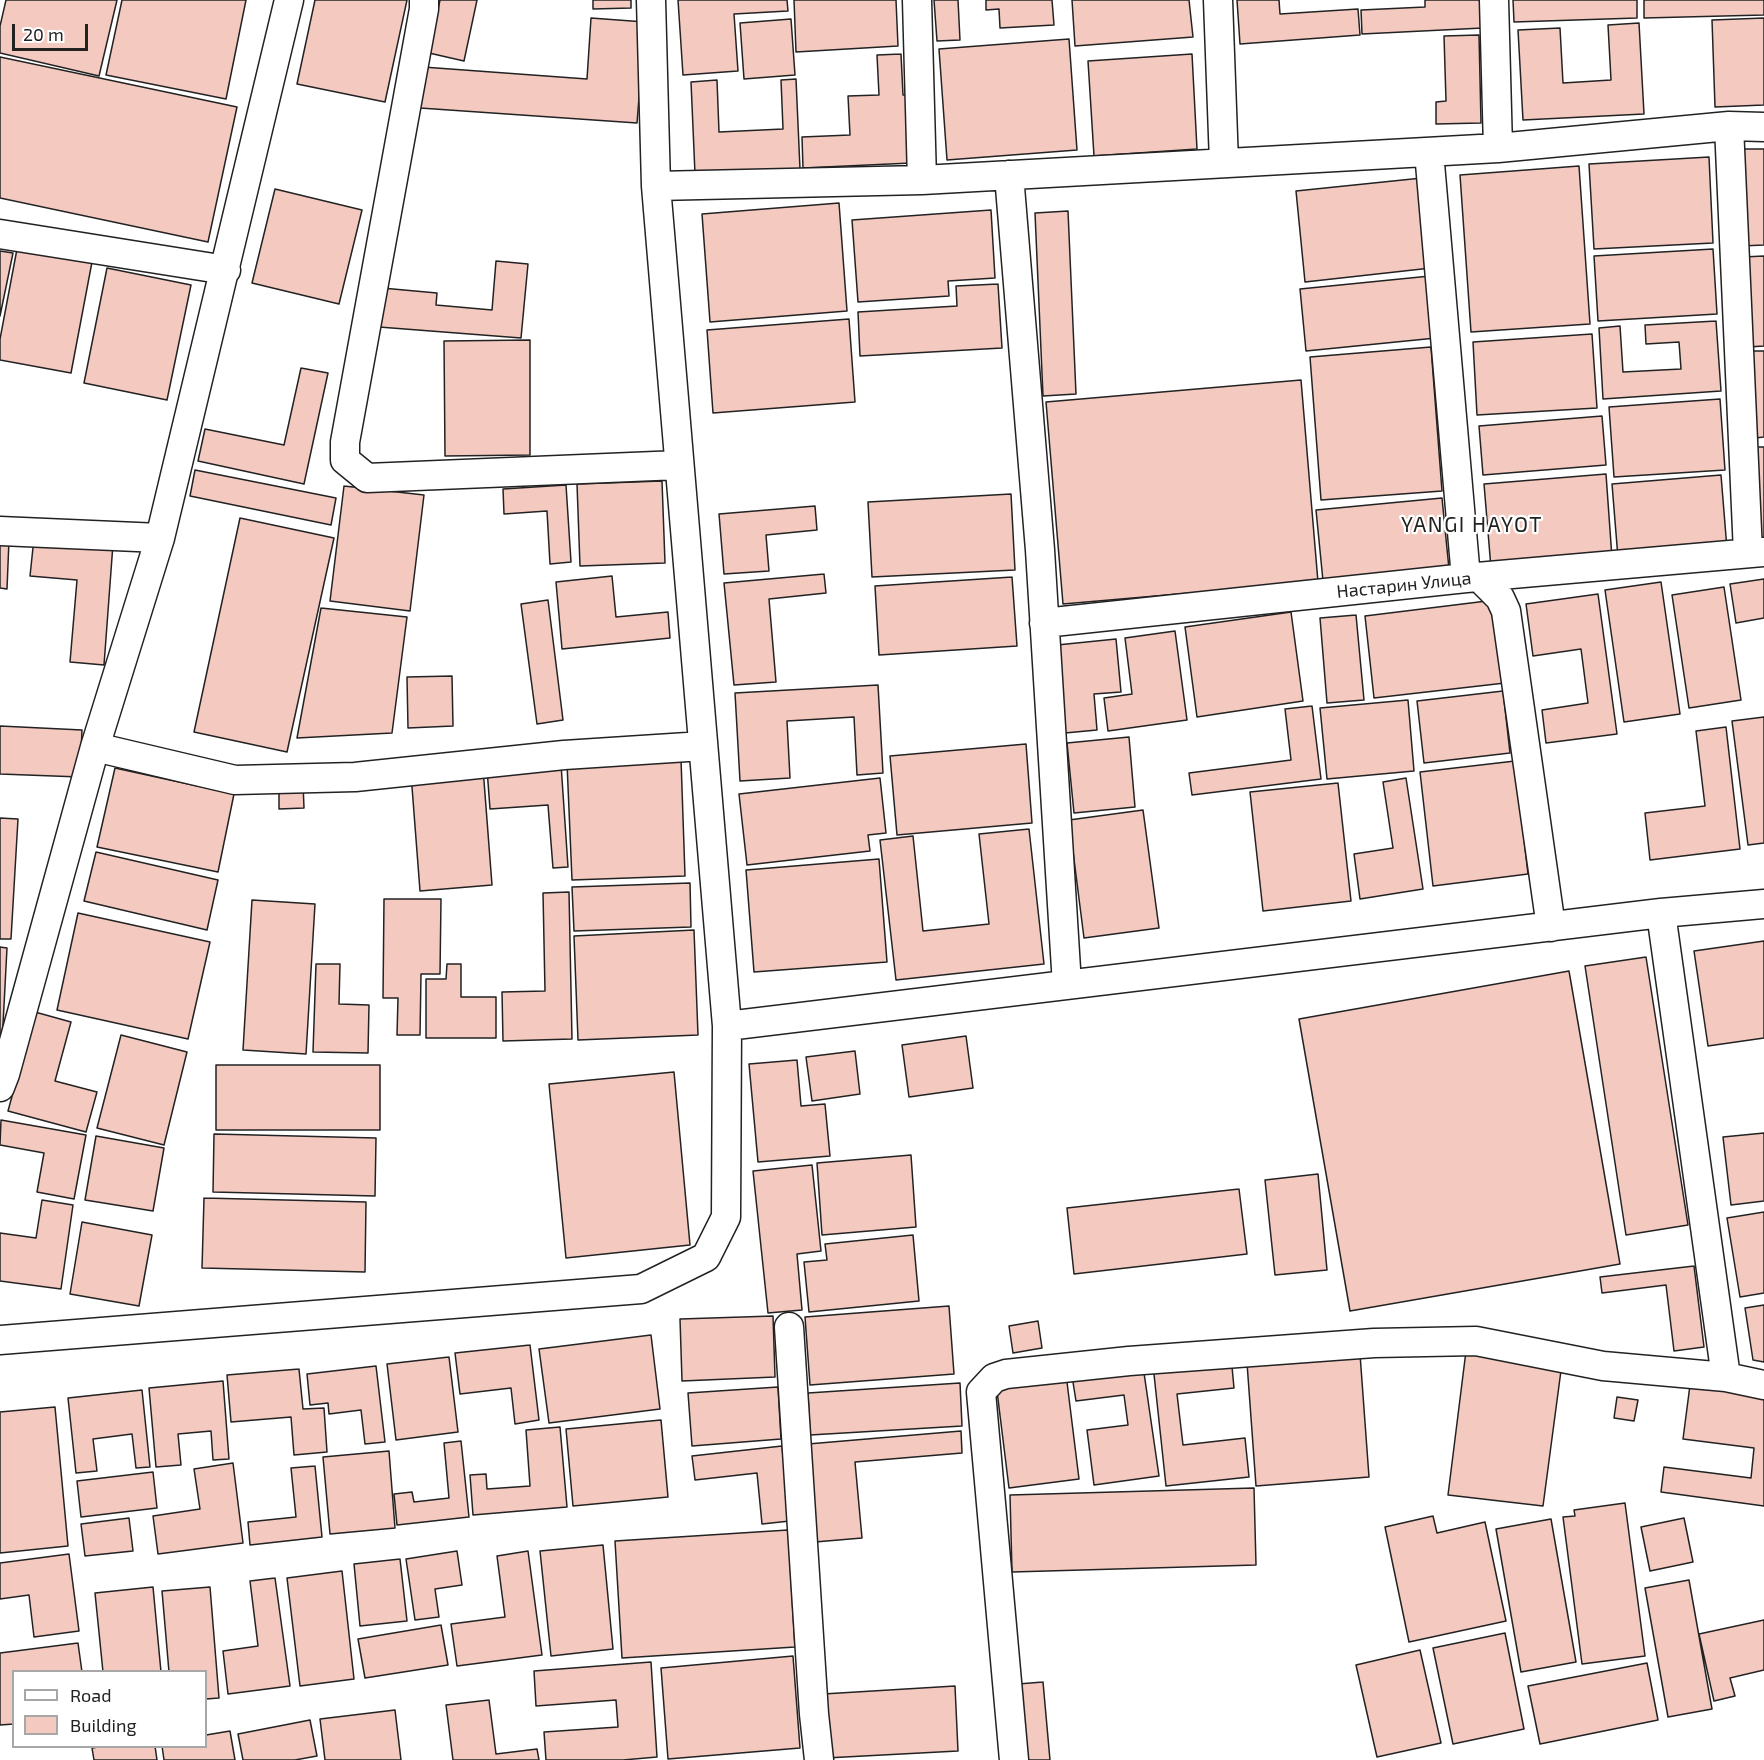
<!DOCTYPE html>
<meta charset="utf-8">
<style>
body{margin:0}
#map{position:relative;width:1764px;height:1760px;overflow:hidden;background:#fff;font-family:"Exo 2",sans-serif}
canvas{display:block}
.legend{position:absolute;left:12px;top:1670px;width:195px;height:78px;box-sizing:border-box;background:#fff;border:2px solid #a7a7a7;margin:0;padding:8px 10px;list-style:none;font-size:18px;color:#222}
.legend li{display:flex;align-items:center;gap:12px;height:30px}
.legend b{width:30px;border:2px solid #a7a7a7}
.scale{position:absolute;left:12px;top:24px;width:76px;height:27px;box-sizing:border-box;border:3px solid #222;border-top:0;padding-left:8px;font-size:18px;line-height:21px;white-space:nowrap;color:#222;-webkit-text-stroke:4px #fff;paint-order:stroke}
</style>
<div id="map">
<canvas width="1764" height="1760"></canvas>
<ul class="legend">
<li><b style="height:8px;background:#fff"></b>Road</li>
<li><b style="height:16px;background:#f3c9c0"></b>Building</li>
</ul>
<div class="scale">20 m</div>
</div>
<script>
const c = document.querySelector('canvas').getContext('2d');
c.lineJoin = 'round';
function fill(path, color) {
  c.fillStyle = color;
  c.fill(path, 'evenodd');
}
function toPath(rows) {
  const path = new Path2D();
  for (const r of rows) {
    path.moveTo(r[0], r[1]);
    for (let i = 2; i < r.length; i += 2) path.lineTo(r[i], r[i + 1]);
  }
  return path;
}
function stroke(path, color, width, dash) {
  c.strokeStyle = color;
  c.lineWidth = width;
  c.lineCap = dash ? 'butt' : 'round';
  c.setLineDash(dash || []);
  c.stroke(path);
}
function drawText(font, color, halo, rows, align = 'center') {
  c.font = font + ' "Exo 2",sans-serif';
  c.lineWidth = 4.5;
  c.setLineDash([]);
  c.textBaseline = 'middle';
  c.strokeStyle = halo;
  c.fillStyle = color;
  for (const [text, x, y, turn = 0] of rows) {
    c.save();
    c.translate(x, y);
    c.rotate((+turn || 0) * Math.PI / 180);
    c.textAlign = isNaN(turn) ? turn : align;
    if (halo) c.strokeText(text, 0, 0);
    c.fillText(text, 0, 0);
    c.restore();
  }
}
const building = toPath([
 [6,0,117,0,99,76,0,53,0,26,6,0],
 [122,0,246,0,226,99,106,75,122,0],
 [315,0,407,0,385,102,297,84,315,0],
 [440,0,477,0,464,61,429,53,440,0],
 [593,0,631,0,631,8,593,9,593,0],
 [678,0,787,0,788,11,734,14,738,71,683,75,678,0],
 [794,0,896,0,898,46,796,52,794,0],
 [934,0,958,0,960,40,937,41,934,0],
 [986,0,1052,0,1054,25,1000,28,999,9,986,10,986,0],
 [1072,0,1189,0,1193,37,1075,46,1072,0],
 [1237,0,1279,0,1280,14,1358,9,1360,35,1240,44,1237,0],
 [1425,0,1481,0,1483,28,1362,34,1361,10,1425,7,1425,0],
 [1513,0,1637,0,1637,18,1514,22,1513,0],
 [1644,0,1764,0,1764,15,1644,18,1644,0],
 [591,18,645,22,637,123,420,108,423,67,587,79,591,18],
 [1764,18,1764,105,1715,107,1712,20,1764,18],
 [791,19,795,75,744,79,740,23,791,19],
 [1639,23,1644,114,1523,120,1518,30,1560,28,1563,83,1611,80,1608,25,1639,23],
 [1479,35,1481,123,1436,124,1436,102,1446,101,1444,36,1479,35],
 [1069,39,1077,150,947,160,939,49,1069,39],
 [901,54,903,95,908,95,911,163,803,168,802,137,850,135,848,96,879,95,877,55,901,54],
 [1192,54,1197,149,1094,156,1088,61,1192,54],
 [0,57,237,107,208,242,0,198,0,57],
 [796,79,800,169,695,174,691,82,717,80,719,132,783,129,781,80,796,79],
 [1740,149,1764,149,1764,245,1741,246,1740,149],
 [1709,157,1713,243,1594,249,1589,164,1709,157],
 [1579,166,1590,324,1471,332,1460,175,1579,166],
 [1422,178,1431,268,1305,282,1296,191,1422,178],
 [275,189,362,210,339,304,252,283,275,189],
 [839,203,847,311,710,322,702,214,839,203],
 [991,210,995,278,948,281,949,296,858,302,852,220,991,210],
 [1068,211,1076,394,1043,396,1035,213,1068,211],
 [17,249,92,262,71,373,0,360,0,339,17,249],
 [1713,249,1717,314,1598,321,1594,256,1713,249],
 [0,251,13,253,0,316,0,251],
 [1764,256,1764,346,1748,347,1743,257,1764,256],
 [496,261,528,264,521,338,379,327,382,288,437,293,436,305,492,310,496,261],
 [107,268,191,285,167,400,84,383,107,268],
 [1430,276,1436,338,1306,351,1300,289,1430,276],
 [998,284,1002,348,860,356,858,312,957,306,956,286,998,284],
 [849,319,855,402,713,413,707,330,849,319],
 [1716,321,1721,391,1603,399,1599,328,1620,326,1623,372,1681,369,1679,342,1646,344,1645,325,1716,321],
 [1592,334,1597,408,1477,415,1473,342,1592,334],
 [530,340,530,455,445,456,444,341,530,340],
 [1431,347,1442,491,1321,500,1310,357,1431,347],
 [1749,351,1764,351,1764,437,1755,438,1749,351],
 [301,368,328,373,304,484,198,461,205,429,284,445,301,368],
 [1301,380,1318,582,1063,604,1046,402,1301,380],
 [1720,399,1725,470,1614,477,1609,407,1720,399],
 [1602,416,1606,465,1483,475,1479,426,1602,416],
 [1754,447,1764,447,1764,539,1761,539,1754,447],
 [195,470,336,498,331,525,190,496,195,470],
 [1606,474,1612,558,1491,568,1484,484,1606,474],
 [1721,475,1727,549,1618,558,1612,484,1721,475],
 [662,481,665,563,580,566,577,484,662,481],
 [566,485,571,562,550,564,547,511,504,514,503,489,566,485],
 [344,486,424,495,410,611,330,601,344,486],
 [1011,494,1015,570,872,577,868,502,1011,494],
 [1442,498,1449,569,1323,581,1316,510,1442,498],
 [815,506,817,530,766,535,769,571,724,574,719,514,815,506],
 [240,518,334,538,287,752,194,732,240,518],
 [34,538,113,544,104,665,70,662,77,580,30,576,34,538],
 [0,540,9,540,7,589,0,588,0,540],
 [824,574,826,593,769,599,776,682,734,685,724,583,824,574],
 [612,576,616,617,668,612,670,638,562,649,556,582,612,576],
 [1012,577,1017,646,879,655,875,586,1012,577],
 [1764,579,1764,618,1736,623,1730,584,1764,579],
 [1661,582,1680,714,1624,722,1605,590,1661,582],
 [1724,587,1741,700,1689,708,1672,595,1724,587],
 [1598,594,1617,734,1546,743,1542,710,1588,703,1581,649,1533,656,1526,604,1598,594],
 [548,600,563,720,537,724,521,604,548,600],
 [1495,600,1505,683,1374,698,1365,616,1495,600],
 [321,608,407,617,392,733,297,738,321,608],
 [1291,612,1303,701,1197,717,1185,627,1291,612],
 [1356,615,1364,700,1327,703,1320,618,1356,615],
 [1175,631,1187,720,1108,731,1104,698,1132,694,1125,638,1175,631],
 [1116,639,1121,692,1094,694,1097,730,1065,733,1057,645,1116,639],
 [452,676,453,726,408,728,407,677,452,676],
 [878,685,883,773,857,775,854,717,787,721,790,778,740,781,735,693,878,685],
 [1503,691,1510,753,1424,763,1417,701,1503,691],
 [1408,700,1414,771,1327,779,1320,708,1408,700],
 [1312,706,1321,779,1192,795,1189,773,1291,760,1285,709,1312,706],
 [1764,717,1764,843,1748,845,1732,721,1764,717],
 [0,726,82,730,80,777,0,774,0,726],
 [1726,727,1740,849,1650,860,1645,813,1705,806,1696,731,1726,727],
 [1129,737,1135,807,1074,813,1067,743,1129,737],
 [1026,744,1032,823,897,835,890,756,1026,744],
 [681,759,685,876,572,880,567,763,681,759],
 [1515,761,1528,874,1433,886,1420,772,1515,761],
 [561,764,568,867,553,868,548,805,490,809,487,769,561,764],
 [115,768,234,794,218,872,97,847,115,768],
 [483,768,492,885,420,891,411,774,483,768],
 [880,778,886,833,868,835,870,851,747,865,739,794,880,778],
 [1406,778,1423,889,1360,899,1354,854,1393,848,1383,782,1406,778],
 [303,783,304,808,279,809,279,784,303,783],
 [1338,783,1351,901,1263,911,1250,792,1338,783],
 [1143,810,1159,928,1084,938,1069,820,1143,810],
 [0,818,18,819,11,939,0,939,0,818],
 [1029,829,1044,964,896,980,880,840,913,836,923,931,989,924,979,834,1029,829],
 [96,852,218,880,207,930,84,901,96,852],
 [879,859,887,962,754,972,746,870,879,859],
 [690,883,691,927,574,931,572,887,690,883],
 [569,892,572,1039,503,1041,502,992,545,991,543,893,569,892],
 [384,899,441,899,440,974,421,974,420,1035,397,1035,398,998,383,998,384,899],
 [252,900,315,904,306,1054,243,1050,252,900],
 [78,913,210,942,188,1039,57,1010,78,913],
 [694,930,698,1035,578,1040,574,936,694,930],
 [1764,941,1764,1038,1708,1046,1694,951,1764,941],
 [0,947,7,948,1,1063,0,1063,0,947],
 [1646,957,1688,1225,1626,1235,1585,966,1646,957],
 [316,964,340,964,339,1004,369,1005,368,1053,313,1052,316,964],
 [447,964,461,964,461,997,496,997,496,1038,426,1038,426,979,446,979,447,964],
 [1569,971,1620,1264,1350,1311,1299,1019,1569,971],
 [35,1012,71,1022,55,1081,97,1092,86,1132,8,1111,35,1012],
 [121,1035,187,1052,164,1145,97,1128,121,1035],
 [966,1036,973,1088,909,1097,902,1045,966,1036],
 [855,1051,860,1094,812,1101,806,1057,855,1051],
 [797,1060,801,1106,825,1104,830,1156,758,1162,749,1064,797,1060],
 [216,1065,380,1065,380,1130,216,1130,216,1065],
 [674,1072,690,1245,566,1258,549,1084,674,1072],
 [1,1120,86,1135,74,1199,37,1192,44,1153,0,1145,1,1120],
 [1764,1133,1764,1201,1731,1205,1723,1137,1764,1133],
 [214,1134,376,1138,375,1196,213,1192,214,1134],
 [96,1136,164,1148,153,1211,85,1200,96,1136],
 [911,1155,916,1227,822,1235,817,1163,911,1155],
 [812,1165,821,1251,797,1254,802,1310,768,1313,753,1171,812,1165],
 [1318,1174,1327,1270,1275,1275,1265,1180,1318,1174],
 [1239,1189,1247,1254,1074,1274,1067,1208,1239,1189],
 [204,1198,366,1202,365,1272,202,1268,204,1198],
 [42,1200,73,1205,61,1289,0,1281,0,1233,36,1238,42,1200],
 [1764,1212,1764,1293,1740,1297,1727,1218,1764,1212],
 [82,1222,152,1235,139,1306,70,1294,82,1222],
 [913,1235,919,1301,809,1312,804,1262,827,1260,825,1244,913,1235],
 [1694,1266,1704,1347,1674,1351,1666,1285,1602,1293,1600,1277,1694,1266],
 [1764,1305,1764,1362,1753,1360,1745,1308,1764,1305],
 [949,1306,954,1374,810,1385,805,1317,949,1306],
 [773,1316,775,1377,682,1381,680,1319,773,1316],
 [1038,1321,1042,1348,1013,1353,1009,1326,1038,1321],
 [651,1335,660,1409,549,1423,539,1349,651,1335],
 [530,1345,539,1420,515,1424,511,1388,460,1394,455,1353,530,1345],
 [1466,1351,1562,1363,1543,1506,1448,1495,1466,1351],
 [1360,1354,1369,1477,1256,1486,1247,1363,1360,1354],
 [1231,1356,1234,1388,1177,1394,1183,1445,1245,1438,1249,1477,1166,1486,1153,1365,1231,1356],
 [449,1357,458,1432,396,1440,387,1364,449,1357],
 [376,1366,385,1442,365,1444,361,1410,329,1414,328,1403,310,1405,307,1374,376,1366],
 [1143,1366,1159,1476,1094,1485,1087,1430,1128,1425,1124,1395,1076,1401,1072,1376,1143,1366],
 [299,1369,303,1409,324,1408,327,1452,294,1455,291,1417,231,1422,227,1375,299,1369],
 [1066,1374,1079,1479,1009,1488,996,1383,1066,1374],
 [223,1381,229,1459,213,1460,211,1431,178,1434,181,1465,156,1467,149,1388,223,1381],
 [960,1383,962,1426,810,1435,808,1393,960,1383],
 [1690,1385,1764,1395,1764,1506,1661,1492,1664,1467,1751,1478,1754,1448,1683,1439,1690,1385],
 [778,1387,781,1439,692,1446,688,1393,778,1387],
 [142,1390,150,1467,136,1468,132,1434,93,1439,97,1471,76,1473,68,1398,142,1390],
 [1617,1397,1638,1400,1634,1421,1614,1418,1617,1397],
 [55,1407,68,1546,0,1553,0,1412,55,1407],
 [661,1420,668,1497,573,1506,566,1429,661,1420],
 [560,1427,567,1507,473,1515,470,1475,486,1474,487,1489,530,1486,526,1430,560,1427],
 [961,1431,962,1453,855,1462,862,1538,815,1542,808,1444,961,1431],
 [461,1441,469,1517,397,1525,394,1494,412,1492,414,1502,449,1498,444,1443,461,1441],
 [782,1446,790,1521,762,1524,757,1473,695,1480,692,1456,782,1446],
 [389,1451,395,1528,330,1534,323,1457,389,1451],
 [233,1463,243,1543,158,1554,153,1516,200,1509,194,1469,233,1463],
 [315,1466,322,1537,250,1545,248,1522,296,1517,291,1468,315,1466],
 [153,1472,157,1508,81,1517,77,1481,153,1472],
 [1254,1488,1256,1565,1012,1572,1010,1495,1254,1488],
 [1625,1503,1645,1656,1582,1664,1563,1517,1575,1516,1574,1510,1625,1503],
 [1433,1516,1437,1533,1485,1522,1506,1621,1409,1642,1385,1527,1433,1516],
 [129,1518,133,1551,85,1556,81,1524,129,1518],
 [1684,1518,1693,1562,1650,1571,1641,1527,1684,1518],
 [1551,1519,1576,1662,1521,1672,1496,1529,1551,1519],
 [788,1530,795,1647,622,1658,615,1541,788,1530],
 [603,1545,613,1649,551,1656,540,1551,603,1545],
 [457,1551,462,1585,435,1589,439,1617,415,1620,406,1559,457,1551],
 [528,1551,542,1655,457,1666,451,1624,505,1617,497,1556,528,1551],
 [69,1554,79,1631,34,1637,29,1595,0,1599,0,1563,69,1554],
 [400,1559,407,1621,360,1626,354,1564,400,1559],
 [342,1571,354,1679,300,1686,287,1578,342,1571],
 [275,1578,290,1686,228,1694,223,1651,258,1646,250,1581,275,1578],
 [1689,1580,1712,1709,1668,1717,1645,1588,1689,1580],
 [153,1587,161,1672,103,1672,95,1593,153,1587],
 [210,1587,219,1698,206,1699,206,1672,169,1672,162,1591,210,1587],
 [1764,1620,1764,1670,1730,1678,1735,1696,1714,1701,1699,1634,1764,1620],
 [441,1625,448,1665,365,1678,358,1639,441,1625],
 [1505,1633,1524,1729,1453,1744,1433,1648,1505,1633],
 [78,1643,82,1672,14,1672,14,1724,0,1725,0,1653,78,1643],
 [1420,1650,1441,1743,1377,1757,1356,1665,1420,1650],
 [793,1656,800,1748,668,1759,661,1668,793,1656],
 [651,1662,657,1757,623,1760,546,1760,544,1732,618,1727,616,1700,536,1706,534,1671,651,1662],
 [1647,1663,1658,1720,1540,1744,1528,1686,1647,1663],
 [1043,1682,1050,1760,1025,1760,1018,1684,1043,1682],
 [955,1686,958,1751,826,1758,823,1694,955,1686],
 [489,1700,496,1754,537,1749,539,1760,453,1760,446,1705,489,1700],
 [395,1710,401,1760,325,1760,320,1719,395,1710],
 [310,1720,317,1756,295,1760,243,1760,238,1734,310,1720],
 [230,1731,235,1760,164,1760,162,1746,206,1746,206,1735,230,1731],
 [105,1746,155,1746,157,1760,94,1760,92,1748,105,1746]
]);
fill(building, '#f3c9c0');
stroke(building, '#222', 1.5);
const minor = toPath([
 [424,0,424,9,345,442,345,460,367,478,679,465],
 [917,0,922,180],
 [1218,0,1224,163],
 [1494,0,1498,148],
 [1729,126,1748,553],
 [1429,152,1466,578],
 [1009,175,1040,550,1067,985],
 [656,186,922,180,1498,148,1729,126,1764,127],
 [0,234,226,270],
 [0,531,160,538],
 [1479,577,1500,598,1506,611,1551,927],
 [1044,623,1466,578,1764,552],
 [95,747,235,780,355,777,564,755,703,746],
 [1661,913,1726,1377],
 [727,1026,1661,913,1764,904],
 [0,1087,5,1074,95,747,160,538,289,0],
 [789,1327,814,1714,819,1760],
 [0,1340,641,1289,706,1257,726,1217,727,1026,656,186,651,0],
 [1014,1760,981,1392,994,1378,1006,1374,1129,1361,1374,1343,1476,1341,1603,1366,1726,1377,1764,1385]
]);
stroke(minor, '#222', 31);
stroke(minor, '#fff', 28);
drawText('18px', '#222', '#fff', [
 ["Настарин Улица",1404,585,-6]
]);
c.letterSpacing = '1.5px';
drawText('21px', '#222', '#fff', [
 ["YANGI HAYOT",1472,525]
]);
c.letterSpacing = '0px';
</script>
